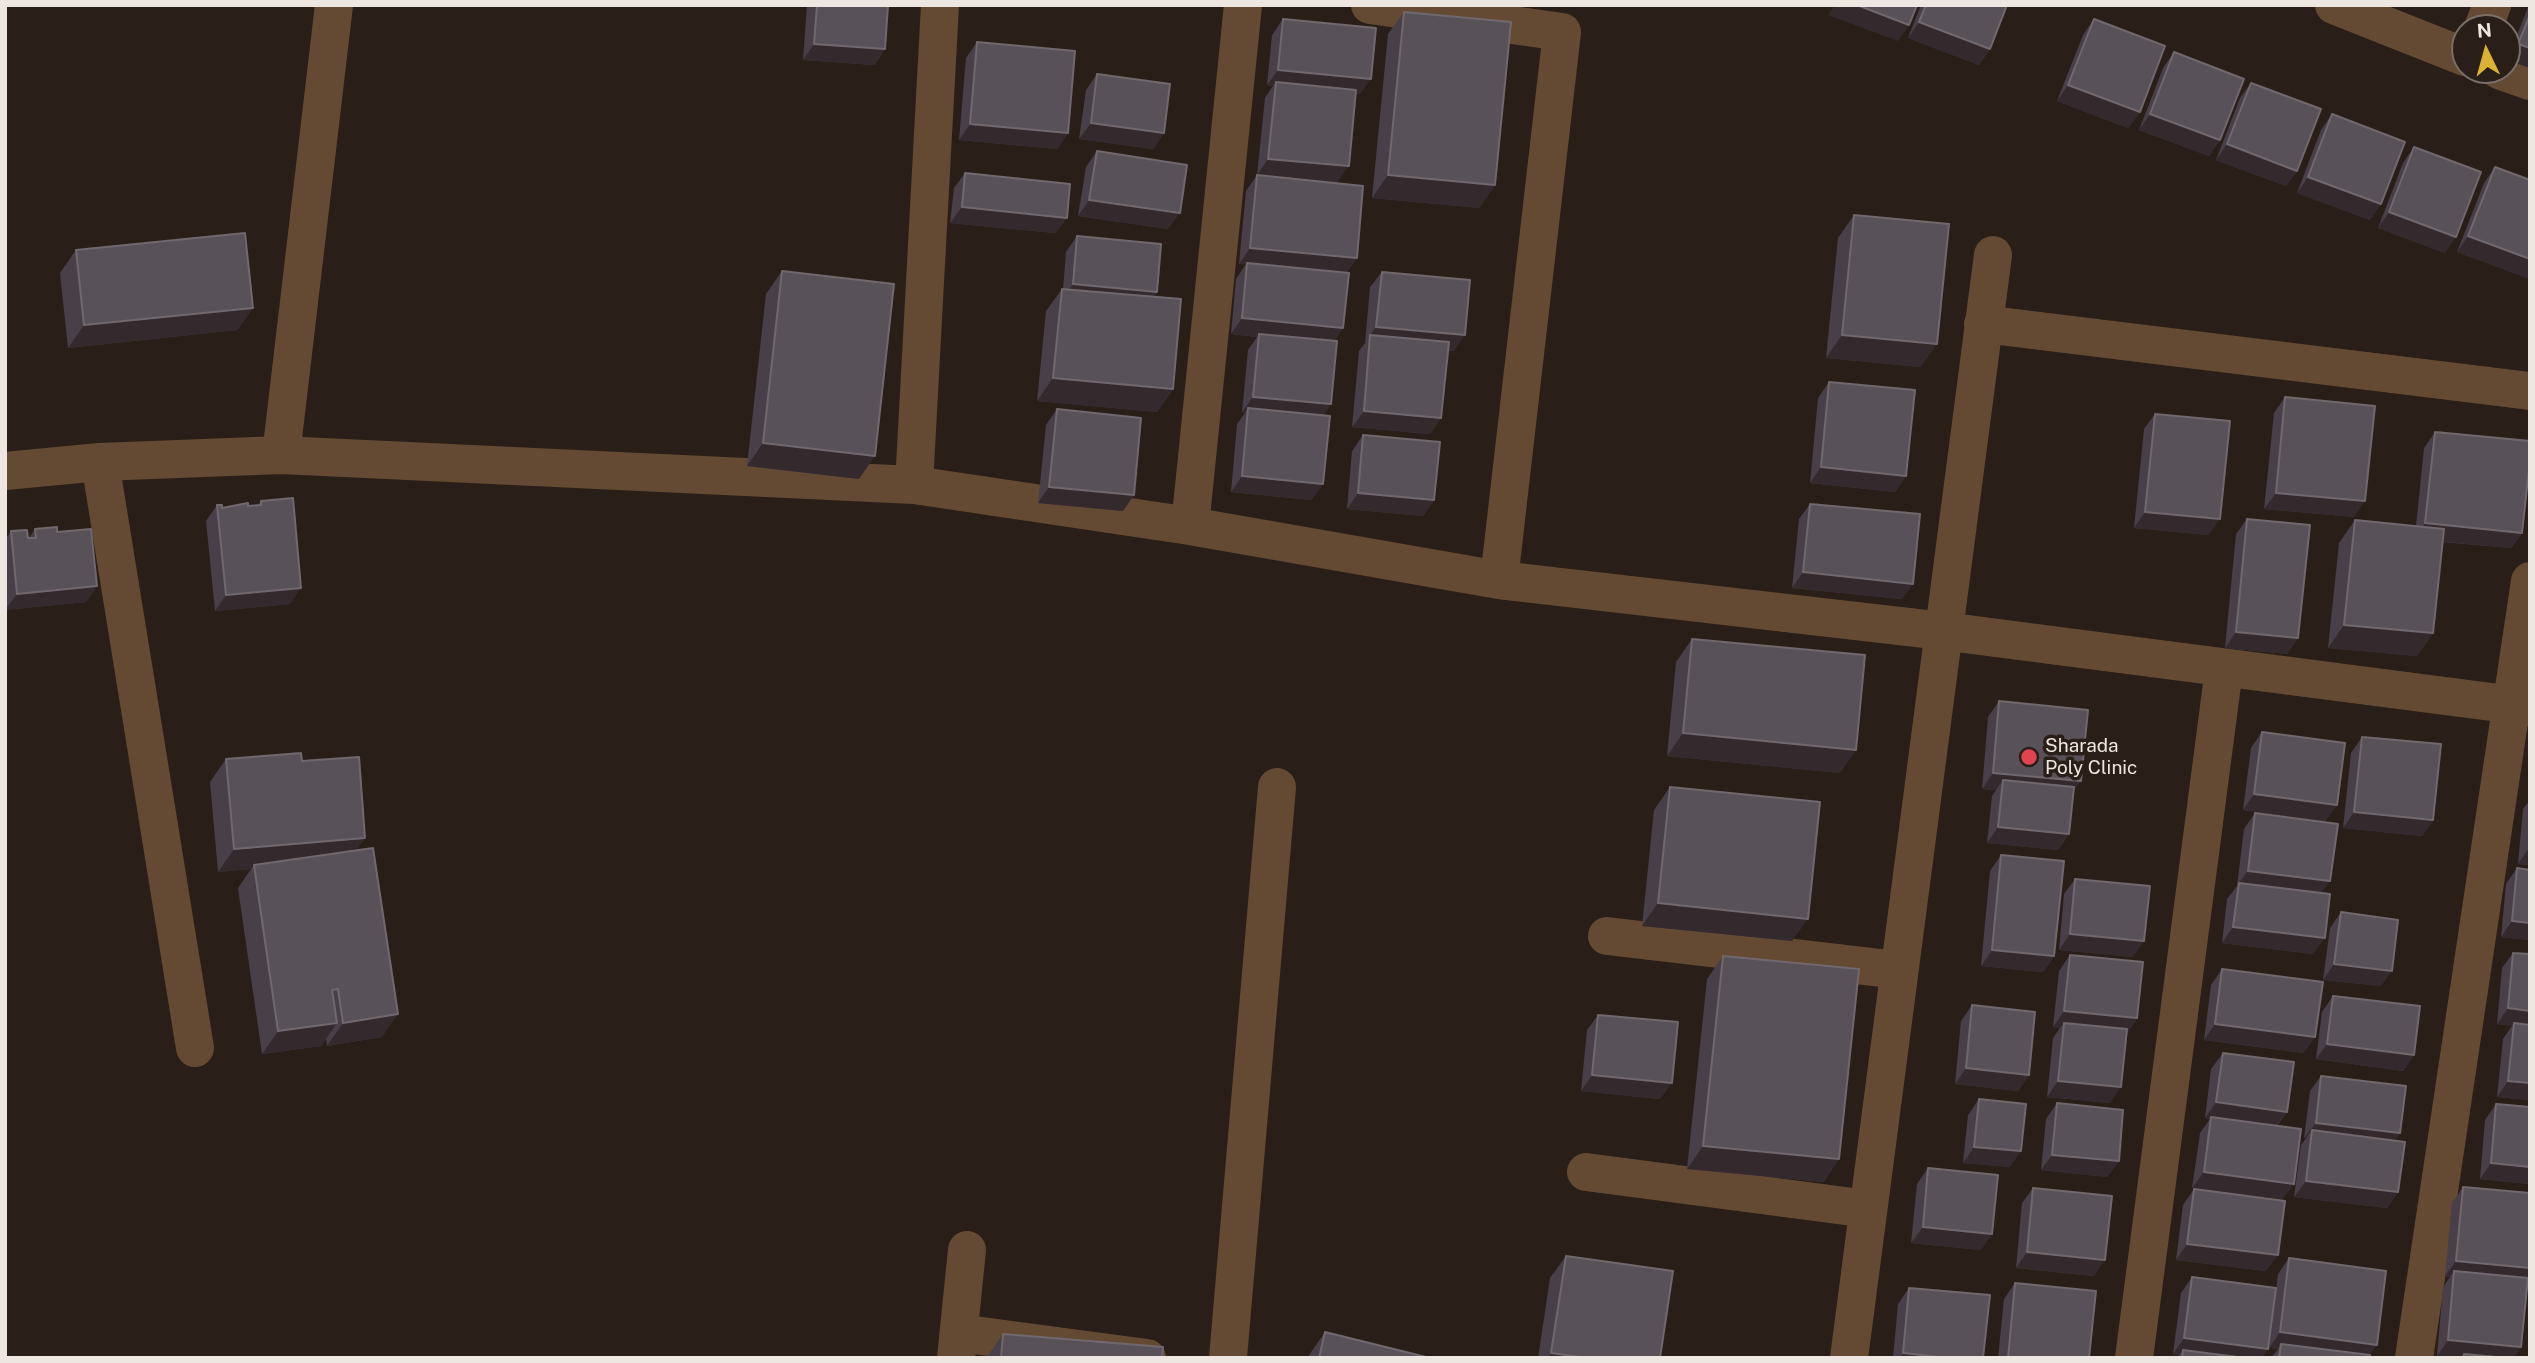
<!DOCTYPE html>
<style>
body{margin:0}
#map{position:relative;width:2535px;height:1363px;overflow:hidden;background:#2a1f18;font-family:"Public Sans",sans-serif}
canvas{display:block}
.frame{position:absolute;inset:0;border:7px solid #eee6e1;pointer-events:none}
.north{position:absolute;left:2451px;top:14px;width:70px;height:70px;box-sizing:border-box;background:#2a1f18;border:2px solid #786f68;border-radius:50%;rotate:355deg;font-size:19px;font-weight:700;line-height:28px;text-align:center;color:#eee6e1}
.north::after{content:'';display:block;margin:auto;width:24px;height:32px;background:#dbb233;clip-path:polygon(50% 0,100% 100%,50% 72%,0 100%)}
</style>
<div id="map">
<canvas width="2535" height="1363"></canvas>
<div class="frame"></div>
<div class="north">N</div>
</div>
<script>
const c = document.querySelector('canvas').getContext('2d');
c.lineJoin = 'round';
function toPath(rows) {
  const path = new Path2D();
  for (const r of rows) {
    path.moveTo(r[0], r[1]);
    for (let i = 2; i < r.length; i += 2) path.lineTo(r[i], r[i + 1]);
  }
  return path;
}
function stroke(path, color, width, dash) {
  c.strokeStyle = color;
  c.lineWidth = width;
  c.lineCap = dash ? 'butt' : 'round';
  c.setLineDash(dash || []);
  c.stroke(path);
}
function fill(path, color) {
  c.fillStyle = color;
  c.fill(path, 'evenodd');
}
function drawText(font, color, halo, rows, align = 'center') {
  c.font = font + ' "Public Sans",sans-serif';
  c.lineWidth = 7;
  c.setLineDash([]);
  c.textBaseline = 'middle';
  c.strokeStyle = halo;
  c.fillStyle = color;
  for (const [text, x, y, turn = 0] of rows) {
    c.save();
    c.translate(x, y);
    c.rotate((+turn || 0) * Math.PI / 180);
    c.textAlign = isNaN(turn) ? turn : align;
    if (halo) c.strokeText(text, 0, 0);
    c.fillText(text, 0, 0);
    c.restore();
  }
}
stroke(toPath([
 [1370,5,1562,32,1499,580],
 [2334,5,2465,57],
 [2483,28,2492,5],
 [2499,70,2530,81],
 [1983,324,2530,391],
 [281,455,334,5],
 [100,462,195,1048],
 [5,471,100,462,281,455,914,485,1190,526,1499,580,1943,631,2530,707],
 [914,485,940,5],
 [1190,526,1243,5],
 [1607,936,1898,970],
 [1586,1172,1868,1209],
 [959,1333,1147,1358],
 [956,1358,967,1250],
 [1228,1358,1277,787],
 [1849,1358,1993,255],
 [2134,1358,2224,669],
 [2414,1358,2530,581]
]), '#644a32', 38);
fill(toPath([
 [807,5,888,5,885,49,874,65,803,60],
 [1921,5,2007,5,1990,49,1979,65,1908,38],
 [2529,5,2530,5,2530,68,2507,60],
 [1404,12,1495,185,1479,208,1372,198,1388,34],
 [1283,19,1360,94,1355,94,1337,182,1257,175,1265,98,1273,86,1267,85,1272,35],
 [2094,19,2140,112,2128,128,2057,101,2083,35],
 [977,42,1068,133,1057,149,959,140,966,58],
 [2174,52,2220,140,2209,156,2139,130,2163,68],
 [1097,74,1164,133,1153,149,1079,139,1086,90],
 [2251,83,2297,171,2286,186,2216,160,2240,98],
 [2332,114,2370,220,2297,193,2321,130],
 [2414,147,2445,253,2378,228,2403,163],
 [1097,151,1168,229,1078,216,1086,167],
 [2495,167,2530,180,2530,279,2457,252,2484,183],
 [965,173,1067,218,1055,233,950,223,954,188],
 [1257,175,1357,258,1346,273,1343,328,1334,341,1323,416,1323,484,1311,500,1231,492,1237,424,1245,413,1242,412,1248,350,1257,337,1231,334,1236,279,1246,264,1239,264,1246,191],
 [1854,215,1921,367,1826,358,1838,238],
 [1077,236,1157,292,1154,297,1173,389,1157,412,1037,401,1046,311,1062,289,1063,289,1066,252],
 [76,250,253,308,237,330,68,348,60,273],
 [782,271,859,479,747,466,766,294],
 [1382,272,1454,351,1448,351,1441,418,1430,434,1352,427,1359,351,1365,343,1370,287],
 [1829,382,1906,476,1895,492,1810,483,1818,398],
 [2285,397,2354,517,2264,509,2274,413],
 [1057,409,1134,495,1123,511,1038,503,1046,425],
 [2155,414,2209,535,2134,528,2144,429],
 [2435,432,2522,533,2511,548,2442,542,2433,633,2417,656,2328,648,2339,543,2355,520,2416,526,2424,448],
 [1363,435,1434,500,1423,516,1347,509,1352,451],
 [261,501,290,604,215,611,206,521,217,505,222,508,258,505],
 [1810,504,1902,599,1792,588,1799,519],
 [2247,519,2298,638,2287,654,2225,648,2236,534],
 [35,529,57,532,97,586,86,602,5,610,5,540,11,531,29,538],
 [1692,639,1840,773,1667,756,1676,662],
 [1999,701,2073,793,2069,834,2058,850,1987,843,1992,796,1996,790,1982,789,1988,717],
 [2262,732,2337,805,2325,821,2243,810,2251,748],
 [2362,737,2433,820,2422,836,2343,828,2351,753],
 [226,759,302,761,357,850,382,1037,327,1046,326,1039,321,1046,262,1054,238,888,251,869,218,872,210,782],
 [1670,787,1792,941,1642,926,1654,810],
 [2530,800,2530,865,2518,864,2523,809],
 [2255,813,2321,893,2313,954,2222,943,2227,899,2237,886,2244,829],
 [2001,855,2054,956,2043,972,1981,966,1990,871],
 [2517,868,2530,870,2530,940,2501,937,2506,884],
 [2075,879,2133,957,2059,950,2064,894],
 [2341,912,2381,986,2323,980,2330,928],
 [2513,953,2530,1100,2497,1097,2503,1039,2512,1026,2497,1024,2502,968],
 [2070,955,2137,1018,2127,1033,2110,1103,2047,1097,2053,1038,2060,1028,2053,1027,2059,971],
 [1723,956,1824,1182,1687,1169,1707,979],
 [2222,969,2304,1053,2204,1040,2211,985],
 [2333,996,2414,1055,2403,1071,2316,1059,2322,1012],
 [1972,1005,2029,1075,2018,1091,1955,1084,1961,1021],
 [1598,1015,1660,1099,1581,1091,1587,1030],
 [2223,1053,2287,1112,2277,1126,2294,1184,2282,1199,2192,1188,2200,1133,2210,1119,2205,1118,2211,1069],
 [2321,1076,2395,1140,2398,1192,2387,1208,2294,1197,2301,1145,2306,1138,2304,1138,2310,1091],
 [1979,1099,2010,1167,1963,1163,1968,1115],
 [2057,1103,2119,1161,2107,1177,2041,1170,2046,1119],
 [2496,1104,2530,1107,2530,1184,2480,1179,2485,1120],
 [1928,1168,1981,1250,1911,1243,1917,1184],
 [2463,1187,2528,1279,2521,1347,2514,1358,2457,1358,2437,1356,2443,1287,2450,1277,2445,1276,2452,1203],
 [2033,1188,2094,1276,2016,1268,2022,1203],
 [2194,1189,2266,1271,2176,1260,2183,1205],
 [1566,1256,1660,1358,1538,1358,1550,1278],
 [2289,1258,2369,1355,2370,1358,2271,1358,2278,1349,2269,1348,2278,1274],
 [2192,1277,2262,1358,2177,1358,2179,1355,2173,1354,2181,1293],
 [2015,1283,2089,1358,1998,1358,2004,1299],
 [1909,1288,1983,1358,1893,1358,1898,1304],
 [1325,1332,1430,1358,1307,1358],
 [1003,1334,1162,1358,986,1358]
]), '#483f48');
fill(toPath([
 [1835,5,1857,5,1909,25,1898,41,1828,15],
 [1919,22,1990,49,1979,65,1908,38],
 [814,44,885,49,874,65,803,60],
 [2518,44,2530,48,2530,68,2507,60],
 [1278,70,1371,79,1360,94,1275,86,1276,82,1273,86,1267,85],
 [2068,85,2140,112,2128,128,2057,101],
 [2150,114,2220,140,2209,156,2139,130],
 [1091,123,1164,133,1153,149,1079,139],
 [970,124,1068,133,1057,149,959,140],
 [2227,144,2297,171,2286,186,2216,160],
 [1268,159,1349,166,1337,182,1257,175],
 [1388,175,1495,185,1479,208,1372,198],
 [2308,177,2381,204,2370,220,2297,193],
 [1089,200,1180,213,1168,229,1078,216],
 [962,207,1067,218,1055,233,950,223],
 [2389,212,2456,237,2445,253,2378,228],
 [2468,236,2530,259,2530,279,2457,252],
 [1250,248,1357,258,1346,274,1239,264],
 [1073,284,1157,292,1146,308,1062,300],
 [253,308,237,330,68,348,84,325],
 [1242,318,1343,328,1332,344,1259,334,1257,337,1231,334],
 [1376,327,1465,335,1454,351,1370,343,1370,335,1364,343],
 [1842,335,1937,344,1921,367,1826,358],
 [1053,378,1173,389,1157,412,1037,401],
 [1253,397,1331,404,1320,420,1248,408,1245,413,1242,412],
 [1364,411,1441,418,1430,434,1352,427],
 [763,443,875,456,859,479,747,466],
 [1821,467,1906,476,1895,492,1810,483],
 [1242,476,1323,484,1311,500,1231,492],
 [1049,487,1134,495,1123,511,1038,503],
 [1358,493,1434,500,1423,516,1347,509],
 [2276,493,2365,501,2354,517,2264,509],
 [2145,512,2220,519,2209,535,2134,528],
 [2425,523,2522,533,2511,548,2414,539],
 [1803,572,1913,584,1902,599,1792,588],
 [97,586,86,602,5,610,17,594],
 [301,588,290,604,215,611,226,595],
 [2344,625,2433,633,2417,656,2328,648],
 [2236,632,2298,638,2287,654,2225,648],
 [1683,733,1856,750,1840,773,1667,756],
 [1993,773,2081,781,2070,797,2003,780,1996,790,1982,789],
 [2254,794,2337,805,2325,821,2243,810],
 [2354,812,2433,820,2422,836,2343,828],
 [1998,827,2069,834,2058,850,1987,843],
 [365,838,349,861,254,865,251,869,218,872,234,849],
 [2529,848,2530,865,2518,864],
 [2248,871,2330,881,2318,897,2238,884],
 [1658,903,1808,919,1792,941,1642,926],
 [2512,921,2530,923,2530,940,2501,937],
 [2233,927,2325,938,2313,954,2222,943],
 [2070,934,2144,941,2133,957,2059,950],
 [1992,950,2054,956,2043,972,1981,966],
 [2334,964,2392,971,2381,986,2323,980],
 [2508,1008,2530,1011,2530,1027,2514,1023,2512,1026,2497,1024],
 [2064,1011,2137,1018,2126,1034,2064,1023,2060,1028,2053,1027],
 [398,1014,382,1037,327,1046,343,1023],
 [337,1023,321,1046,262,1054,278,1031],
 [2215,1024,2315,1037,2304,1053,2204,1040],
 [2327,1044,2414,1055,2403,1071,2316,1059],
 [1966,1068,2029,1075,2018,1091,1955,1084],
 [1592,1075,1672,1083,1660,1099,1581,1091],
 [2058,1081,2121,1087,2110,1103,2047,1097],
 [2508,1081,2530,1083,2530,1100,2497,1097],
 [2216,1102,2287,1112,2275,1127,2205,1118],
 [2316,1123,2400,1133,2389,1149,2312,1130,2306,1138,2304,1138],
 [1703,1146,1839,1159,1824,1182,1687,1169],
 [1974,1147,2021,1151,2010,1167,1963,1163],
 [2052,1155,2119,1161,2107,1177,2041,1170],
 [2491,1163,2530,1167,2530,1184,2480,1179],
 [2204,1172,2294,1184,2282,1199,2192,1188],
 [2306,1181,2398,1192,2387,1208,2294,1197],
 [1923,1227,1992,1234,1981,1250,1911,1243],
 [2187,1244,2278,1255,2266,1271,2176,1260],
 [2027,1252,2105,1260,2094,1276,2016,1268],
 [2456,1261,2530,1268,2530,1276,2524,1285,2454,1271,2450,1277,2445,1276],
 [2280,1332,2377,1345,2367,1358,2281,1344,2278,1349,2269,1348],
 [2184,1338,2268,1349,2262,1358,2201,1358,2183,1350,2179,1355,2173,1354],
 [2448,1340,2521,1347,2514,1358,2463,1358,2464,1354,2461,1358,2437,1356],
 [1551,1353,1587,1358,1548,1358],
 [1903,1353,1948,1358,1900,1358]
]), '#342a2e');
const building = toPath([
 [817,5,888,5,885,49,814,44,817,5],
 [1857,5,1917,5,1909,25,1857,5],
 [1926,5,2007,5,1990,49,1919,22,1926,5],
 [1404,12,1511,22,1495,185,1388,175,1404,12],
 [2530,15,2530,48,2518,44,2530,15],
 [1283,19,1376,28,1371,79,1278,70,1283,19],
 [2094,19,2165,46,2140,112,2068,85,2094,19],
 [977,42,1075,51,1068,133,970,124,977,42],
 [2174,52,2244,79,2220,140,2150,114,2174,52],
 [1097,74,1170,84,1164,133,1091,123,1097,74],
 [1276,82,1356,90,1349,166,1268,159,1276,82],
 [2251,83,2321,109,2297,171,2227,144,2251,83],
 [2332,114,2405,142,2381,204,2308,177,2332,114],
 [2414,147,2481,172,2456,237,2389,212,2414,147],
 [1097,151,1187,165,1180,213,1089,200,1097,151],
 [2495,167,2530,180,2530,259,2468,236,2495,167],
 [965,173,1070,184,1067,218,962,207,965,173],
 [1257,175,1363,186,1357,258,1250,248,1257,175],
 [1854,215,1949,224,1937,344,1842,335,1854,215],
 [245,233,253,308,84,325,76,250,245,233],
 [1077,236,1161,244,1157,292,1073,284,1077,236],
 [1247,263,1349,273,1343,328,1242,318,1247,263],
 [782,271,894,284,875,456,763,443,782,271],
 [1382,272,1470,280,1465,335,1376,327,1382,272],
 [1062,289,1181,299,1173,389,1053,378,1062,289],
 [1259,334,1337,341,1331,404,1253,397,1259,334],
 [1370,335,1449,342,1441,418,1364,411,1370,335],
 [1829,382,1915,390,1906,476,1821,467,1829,382],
 [2285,397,2375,406,2365,501,2276,493,2285,397],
 [1248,408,1330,416,1323,484,1242,476,1248,408],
 [1057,409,1141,418,1134,495,1049,487,1057,409],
 [2155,414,2230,421,2220,519,2145,512,2155,414],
 [2435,432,2530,441,2530,460,2522,533,2425,523,2435,432],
 [1363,435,1440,442,1434,500,1358,493,1363,435],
 [293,498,301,588,226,595,217,505,222,505,222,508,248,503,248,506,261,505,261,501,293,498],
 [1810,504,1920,514,1913,584,1803,572,1810,504],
 [2247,519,2310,525,2298,638,2236,632,2247,519],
 [2355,520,2444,529,2433,633,2344,625,2355,520],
 [57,527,57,532,91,529,97,586,17,594,11,531,27,530,28,538,36,538,35,529,57,527],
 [1692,639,1865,655,1856,750,1683,733,1692,639],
 [1999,701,2088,710,2081,781,1993,773,1999,701],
 [2262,732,2345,743,2337,805,2254,794,2262,732],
 [2362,737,2441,744,2433,820,2354,812,2362,737],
 [301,753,302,761,359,757,365,838,234,849,226,759,301,753],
 [2003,780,2074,787,2069,834,1998,827,2003,780],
 [1670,787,1820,802,1808,919,1658,903,1670,787],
 [2255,813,2338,824,2330,881,2248,871,2255,813],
 [373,848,398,1014,343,1023,338,989,332,990,337,1023,278,1031,254,865,373,848],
 [2001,855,2064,861,2054,956,1992,950,2001,855],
 [2517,868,2530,870,2530,923,2512,921,2517,868],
 [2075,879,2150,886,2144,941,2070,934,2075,879],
 [2239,883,2330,894,2325,938,2233,927,2239,883],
 [2341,912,2398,920,2392,971,2334,964,2341,912],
 [2513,953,2530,954,2530,1011,2508,1008,2513,953],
 [2070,955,2143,962,2137,1018,2064,1011,2070,955],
 [1723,956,1859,969,1839,1159,1703,1146,1723,956],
 [2222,969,2323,982,2315,1037,2215,1024,2222,969],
 [2333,996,2420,1006,2414,1055,2327,1044,2333,996],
 [1972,1005,2035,1012,2029,1075,1966,1068,1972,1005],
 [1598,1015,1678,1022,1672,1083,1592,1075,1598,1015],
 [2064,1023,2127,1029,2121,1087,2058,1081,2064,1023],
 [2514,1023,2530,1025,2530,1083,2508,1081,2514,1023],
 [2223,1053,2294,1062,2287,1112,2216,1102,2223,1053],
 [2321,1076,2406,1086,2400,1133,2316,1123,2321,1076],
 [1979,1099,2026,1104,2021,1151,1974,1147,1979,1099],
 [2057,1103,2123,1110,2119,1161,2052,1155,2057,1103],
 [2496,1104,2530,1107,2530,1167,2491,1163,2496,1104],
 [2211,1117,2301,1129,2294,1184,2204,1172,2211,1117],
 [2312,1130,2405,1142,2398,1192,2306,1181,2312,1130],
 [1928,1168,1998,1175,1992,1234,1923,1227,1928,1168],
 [2463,1187,2530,1193,2530,1268,2456,1261,2463,1187],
 [2033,1188,2112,1196,2105,1260,2027,1252,2033,1188],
 [2194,1189,2285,1201,2278,1255,2187,1244,2194,1189],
 [1566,1256,1673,1271,1660,1358,1587,1358,1551,1353,1566,1256],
 [2289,1258,2386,1271,2377,1345,2280,1332,2289,1258],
 [2454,1271,2528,1278,2521,1347,2448,1340,2454,1271],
 [2192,1277,2276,1288,2268,1349,2184,1338,2192,1277],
 [2015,1283,2096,1291,2089,1358,2008,1358,2015,1283],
 [1909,1288,1990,1295,1983,1358,1948,1358,1903,1353,1909,1288],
 [1325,1332,1430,1358,1319,1358,1325,1332],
 [1003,1334,1163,1347,1162,1358,1001,1358,1003,1334],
 [2281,1344,2370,1355,2370,1358,2279,1358,2281,1344],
 [2183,1350,2245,1358,2182,1358,2183,1350],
 [2464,1354,2507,1358,2463,1358,2464,1354]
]);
fill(building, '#595158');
stroke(building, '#71686e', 2);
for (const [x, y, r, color] of [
 [2029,757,9,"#e0444e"]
]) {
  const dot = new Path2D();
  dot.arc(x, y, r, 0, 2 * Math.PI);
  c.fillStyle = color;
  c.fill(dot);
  stroke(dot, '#2a1f18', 2.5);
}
drawText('19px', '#eee6e1', '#2a1f18', [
 ["Sharada",2045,746],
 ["Poly Clinic",2045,768]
], 'left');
</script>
